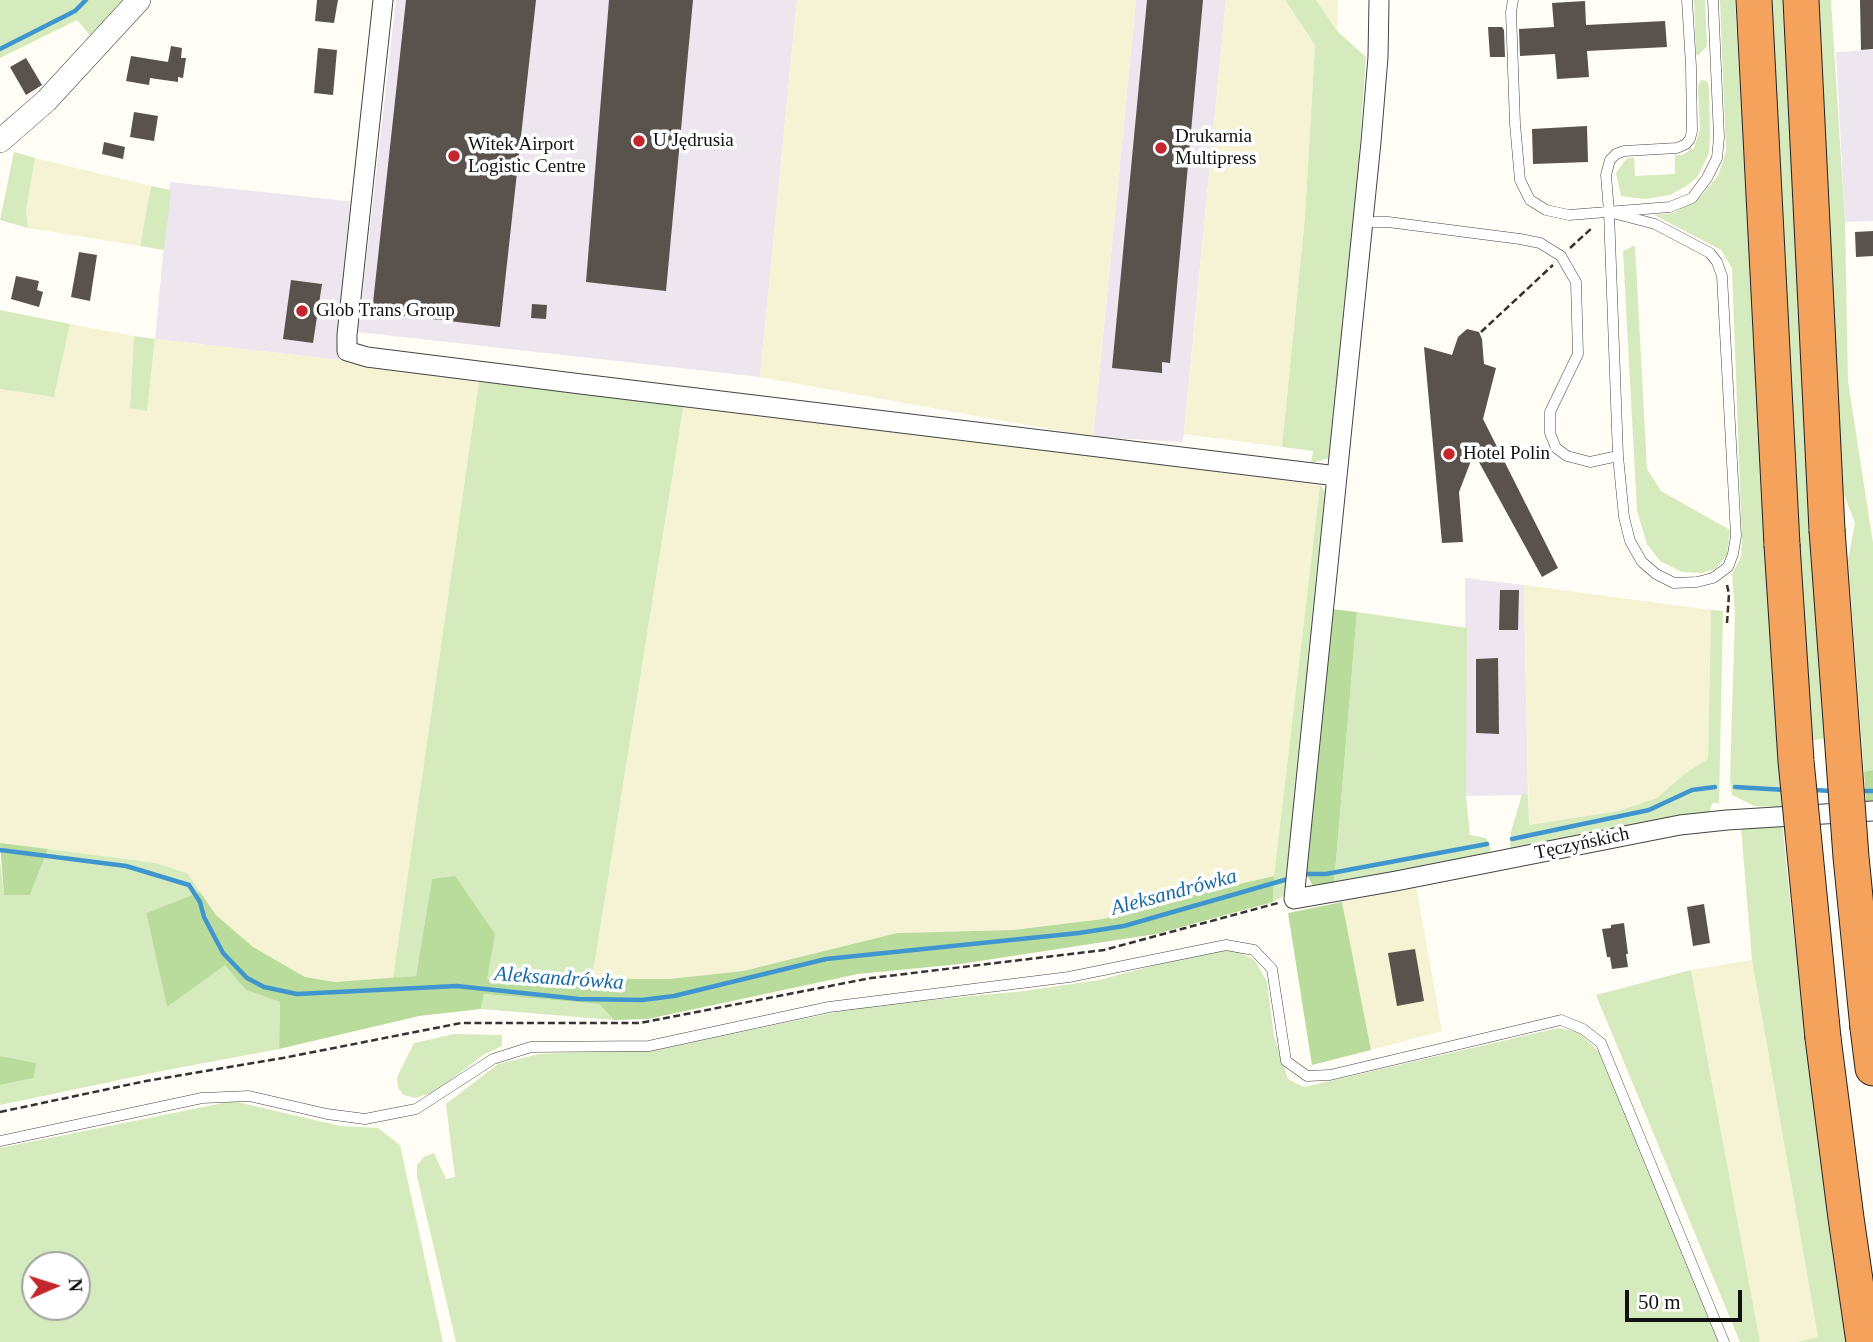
<!DOCTYPE html>
<meta charset="utf-8">
<style>
body{margin:0}
#map{position:relative;width:1873px;height:1342px;overflow:hidden;background:#fffdf5;font-family:Georgia,serif}
canvas{display:block}
.north{position:absolute;left:21px;top:1251px;width:70px;height:70px;box-sizing:border-box;background:#fff;border:2px solid #a0a0a0;border-radius:50%;rotate:87deg;font-size:19px;font-weight:700;line-height:28px;text-align:center;color:#111}
.north::after{content:'';display:block;margin:auto;width:24px;height:32px;background:#c4262e;clip-path:polygon(50% 0,100% 100%,50% 72%,0 100%)}
.scale{position:absolute;left:1625px;top:1290px;width:117px;height:32px;box-sizing:border-box;border:4px solid #111;border-top:0;padding-left:9px;font-size:21px;line-height:24px;white-space:nowrap;color:#111;-webkit-text-stroke:5px #fff;paint-order:stroke}
</style>
<div id="map">
<canvas width="1873" height="1342"></canvas>
<div class="north">N</div>
<div class="scale">50 m</div>
</div>
<script>
const c = document.querySelector('canvas').getContext('2d');
c.lineJoin = 'round';
function fill(path, color) {
  c.fillStyle = color;
  c.fill(path, 'evenodd');
}
function toPath(rows) {
  const path = new Path2D();
  for (const r of rows) {
    path.moveTo(r[0], r[1]);
    for (let i = 2; i < r.length; i += 2) path.lineTo(r[i], r[i + 1]);
  }
  return path;
}
function stroke(path, color, width, dash) {
  c.strokeStyle = color;
  c.lineWidth = width;
  c.lineCap = dash ? 'butt' : 'round';
  c.setLineDash(dash || []);
  c.stroke(path);
}
function drawText(font, color, halo, rows, align = 'center') {
  c.font = font + ' Georgia,serif';
  c.lineWidth = 7;
  c.setLineDash([]);
  c.textBaseline = 'middle';
  c.strokeStyle = halo;
  c.fillStyle = color;
  for (const [text, x, y, turn = 0] of rows) {
    c.save();
    c.translate(x, y);
    c.rotate((+turn || 0) * Math.PI / 180);
    c.textAlign = isNaN(turn) ? turn : align;
    if (halo) c.strokeText(text, 0, 0);
    c.fillText(text, 0, 0);
    c.restore();
  }
}
fill(toPath([
 [396,0,797,0,760,377,358,332],
 [1136,0,1226,0,1183,442,1093,437],
 [1873,50,1873,221,1845,222,1836,52],
 [170,182,356,202,339,360,155,339],
 [1465,578,1524,585,1528,795,1466,796]
]), '#eee6ef');
fill(toPath([
 [797,0,1136,0,1093,437,760,377],
 [1226,0,1285,0,1315,45,1305,217,1282,447,1184,434],
 [1317,0,1338,0,1337,31,1318,3],
 [35,158,151,186,140,246,28,228,26,210],
 [70,324,134,336,130,408,147,410,155,339,339,360,479,382,393,978,335,982,305,977,253,947,216,915,187,873,156,863,0,843,0,389,54,397],
 [684,403,1320,485,1274,876,1204,892,1103,919,1013,930,897,933,743,971,669,979,592,979],
 [1524,585,1711,610,1708,759,1684,774,1657,798,1618,811,1529,825],
 [1416,886,1442,1031,1371,1050,1342,902],
 [1752,960,1818,1338,1798,1342,1760,1342,1691,970]
]), '#f6f3d4');
fill(toPath([
 [0,0,127,0,94,40,77,20,0,58],
 [1285,0,1316,0,1337,31,1366,57,1357,186,1330,458,1311,463,1313,451,1282,447,1305,217,1315,45],
 [1694,0,1705,0,1707,46,1698,56,1696,54],
 [1720,0,1735,0,1782,807,1754,806,1732,795,1730,779,1735,613,1732,574,1741,557,1742,540,1732,268,1721,250,1654,215,1674,213,1701,196,1718,176,1726,151],
 [1766,0,1788,0,1830,738,1806,741],
 [1819,0,1831,0,1845,222,1848,381,1873,543,1873,770,1864,772,1848,560,1855,523,1843,492],
 [1701,80,1707,81,1709,86,1710,137,1709,153,1698,176,1688,185,1670,195,1645,199,1621,196,1616,173,1626,159,1634,157,1635,176,1675,174,1675,155,1682,155,1694,148,1700,129,1698,86],
 [14,152,35,158,26,210,28,228,0,220],
 [151,186,171,190,164,250,140,246],
 [1635,245,1647,469,1661,491,1730,530,1727,555,1715,569,1702,573,1682,572,1660,561,1647,544,1637,511,1623,251],
 [0,310,70,324,54,397,0,389],
 [134,336,155,339,147,411,130,408],
 [479,382,684,403,592,979,487,979,432,879,416,976,393,978],
 [1320,485,1325,491,1327,503,1284,896,1273,902,1274,876],
 [1711,610,1723,611,1719,803,1712,803,1709,815,1510,849,1511,832,1522,794,1528,795,1529,825,1618,811,1657,798,1684,774,1708,759],
 [1357,612,1467,628,1466,796,1470,835,1486,838,1491,848,1488,855,1334,884],
 [1782,822,1792,919,1835,1261,1849,1342,1798,1342,1818,1337,1752,960,1741,828],
 [48,849,156,863,187,873,200,892,146,913,167,1007,225,964,246,990,280,1002,279,1049,167,1070,0,1105,0,1085,34,1078,35,1063,0,1056,0,860,4,894,30,895],
 [1234,950,1255,960,1267,982,1274,1036,1288,1079,1304,1087,1558,1028,1578,1032,1600,1053,1720,1342,456,1342,417,1176,417,1165,424,1157,434,1153,446,1179,455,1177,446,1104,498,1064,539,1054,661,1049,860,1007,1024,991,1099,980,1201,953],
 [1691,970,1760,1342,1740,1342,1596,995],
 [484,994,599,1004,614,1020,481,1009],
 [454,1034,502,1035,502,1046,483,1055,435,1092,415,1098,404,1095,398,1088,397,1077,414,1043],
 [233,1101,340,1126,378,1128,400,1145,443,1342,0,1342,0,1148],
 [35,1265,77,1265,77,1307,35,1307]
]), '#d5ebbd');
fill(toPath([
 [1331,609,1357,612,1334,884,1314,888,1302,866],
 [1873,770,1873,803,1866,802,1864,772],
 [0,843,48,849,30,895,4,895],
 [455,876,495,934,487,979,669,979,743,971,897,933,1013,930,1103,919,1204,892,1274,876,1273,902,1156,934,960,964,858,974,648,1019,614,1020,599,1004,484,994,481,1009,419,1016,279,1049,280,1002,246,990,225,965,167,1007,146,913,200,892,216,915,253,947,305,977,335,982,416,976,432,879],
 [1342,902,1371,1050,1312,1065,1288,913],
 [0,1056,36,1063,34,1078,0,1085]
]), '#b9dc9c');
stroke(toPath([
 [0,49,75,11,86,0],
 [1735,787,1786,790],
 [1813,790,1832,791],
 [1858,791,1873,791],
 [1512,839,1649,810,1692,790,1715,787],
 [0,850,126,866,189,885,200,902,204,917,223,953,247,978,264,987,297,994,457,986,579,999,642,1000,674,996,826,959,1079,933,1124,926,1288,879],
 [1305,874,1326,874,1487,844]
]), '#3f96cf', 4.5);
fill(toPath([
 [317,0,338,0,334,23,315,21],
 [406,0,536,0,500,327,372,312],
 [609,0,693,0,666,291,586,282],
 [1147,0,1203,0,1170,363,1162,362,1162,373,1112,368],
 [1860,0,1873,0,1873,49,1861,50],
 [1585,1,1586,25,1665,21,1667,47,1587,51,1589,77,1557,79,1555,54,1520,56,1519,29,1554,27,1552,3],
 [1488,27,1502,27,1504,30,1505,57,1490,57],
 [171,46,182,48,181,58,186,58,183,78,178,77,178,82,150,78,149,85,126,81,131,56,168,62],
 [318,48,337,50,333,95,314,93],
 [26,58,42,85,26,95,10,67],
 [134,112,158,116,154,141,130,137],
 [1587,126,1588,162,1533,164,1532,129],
 [104,142,125,147,123,159,102,154],
 [1873,231,1873,256,1856,257,1855,232],
 [79,252,97,255,90,301,71,297],
 [16,276,39,281,37,290,43,292,39,307,11,299],
 [291,280,322,284,313,343,283,339],
 [532,304,547,305,546,319,531,318],
 [1467,329,1479,332,1482,339,1484,364,1496,368,1483,419,1558,568,1542,577,1474,453,1459,492,1463,542,1442,543,1424,347,1452,355,1458,337],
 [1500,590,1519,590,1518,630,1499,630],
 [1498,658,1499,734,1476,733,1476,659],
 [1704,904,1710,943,1693,946,1687,907],
 [1624,923,1628,954,1626,954,1628,967,1612,969,1610,957,1607,957,1602,929,1611,928,1611,925],
 [1415,949,1424,1001,1397,1006,1388,953]
]), '#5a524d');
const service = toPath([
 [1513,0,1511,12,1515,124,1520,180,1530,200,1546,210,1569,215,1670,207,1692,198,1707,178,1717,158,1719,137,1713,0],
 [1609,212,1655,224,1710,253,1717,262,1722,276,1736,536,1733,554,1728,567,1713,578,1697,582,1674,583,1656,574,1642,562,1630,541,1624,517,1618,456,1609,212],
 [1609,212,1606,175,1610,160,1616,154,1624,151,1677,148,1686,144,1690,139,1692,131,1691,66,1687,0],
 [1363,222,1388,222,1520,239,1540,243,1561,256,1576,282,1578,354,1550,412,1550,433,1556,448,1567,456,1590,462,1618,456],
 [0,1141,202,1098,249,1096,327,1114,365,1119,416,1109,493,1059,531,1047,649,1046,829,1007,1069,977,1226,945,1254,950,1272,969,1286,1061,1307,1076,1330,1075,1561,1020,1583,1029,1601,1043,1724,1342]
]);
const minor = toPath([
 [383,0,347,335,347,351,367,357,581,384,1337,476],
 [1379,0,1378,57,1371,142,1294,899,1396,881,1680,825,1727,820,1873,811]
]);
const tertiary = toPath([
 [0,141,46,101,139,0]
]);
const motorway = toPath([
 [1754,0,1782,545],
 [1801,0,1827,530],
 [1868,1028,1873,1068],
 [1823,1038,1846,1218,1864,1342]
]);
stroke(service, '#444', 11);
stroke(minor, '#444', 21);
stroke(tertiary, '#444', 24);
stroke(motorway, '#222', 37);
stroke(toPath([
 [1570,248,1593,227],
 [1481,332,1553,265],
 [1727,623,1729,594,1727,585],
 [0,1112,146,1081,283,1058,461,1023,640,1023,871,978,1104,950,1278,903]
]), '#333', 2.5, [7, 3.5]);
stroke(service, '#fff', 10);
stroke(minor, '#fff', 19);
stroke(tertiary, '#fff', 23);
stroke(motorway, '#f5a25d', 35);
const motorwayBridge = toPath([
 [1827,530,1851,857,1868,1028],
 [1782,545,1796,761,1823,1038]
]);
stroke(motorwayBridge, '#222', 37, []);
stroke(motorwayBridge, '#f5a25d', 35);
for (const [x, y, r, color] of [
 [639,141,7,"#c4262e"],
 [1161,148,7,"#c4262e"],
 [454,156,7,"#c4262e"],
 [302,311,7,"#c4262e"],
 [1449,454,7,"#c4262e"]
]) {
  const dot = new Path2D();
  dot.arc(x, y, r, 0, 2 * Math.PI);
  c.fillStyle = color;
  c.fill(dot);
  stroke(dot, '#fff', 2.5);
}
drawText('19px', '#111', '#fff', [
 ["Drukarnia",1175,137],
 ["Multipress",1175,159],
 ["U Jędrusia",653,141],
 ["Witek Airport",468,145],
 ["Logistic Centre",468,167],
 ["Glob Trans Group",316,311],
 ["Hotel Polin",1463,454]
], 'left');
drawText('19px', '#111', '#fff', [
 ["Tęczyńskich",1582,844,-12]
]);
drawText('italic 21px', '#1768a6', '#fff', [
 ["Aleksandrówka",1174,893,-15],
 ["Aleksandrówka",559,979,4]
]);
</script>
